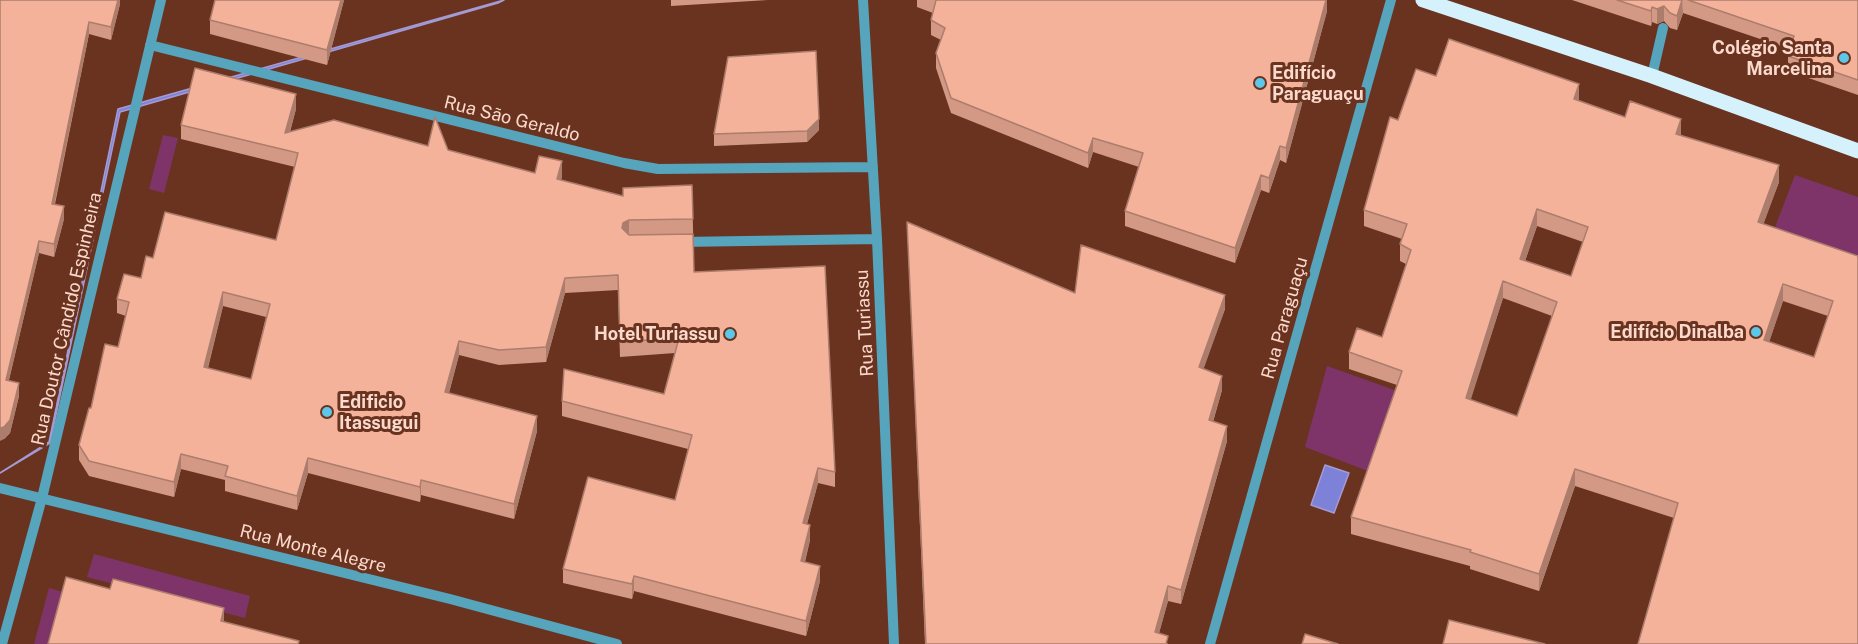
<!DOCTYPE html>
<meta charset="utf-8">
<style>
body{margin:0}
canvas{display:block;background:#6a331f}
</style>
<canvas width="1858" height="644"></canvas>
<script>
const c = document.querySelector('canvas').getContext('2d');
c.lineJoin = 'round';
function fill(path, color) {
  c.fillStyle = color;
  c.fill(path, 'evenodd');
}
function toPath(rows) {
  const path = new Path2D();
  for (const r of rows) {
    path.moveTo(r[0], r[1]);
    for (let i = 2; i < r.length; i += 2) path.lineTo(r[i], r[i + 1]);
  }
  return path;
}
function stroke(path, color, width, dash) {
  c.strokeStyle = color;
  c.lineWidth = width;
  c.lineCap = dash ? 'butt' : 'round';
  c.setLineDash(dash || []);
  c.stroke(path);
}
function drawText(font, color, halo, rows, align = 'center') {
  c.font = font + ' "Public Sans",sans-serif';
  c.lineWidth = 6;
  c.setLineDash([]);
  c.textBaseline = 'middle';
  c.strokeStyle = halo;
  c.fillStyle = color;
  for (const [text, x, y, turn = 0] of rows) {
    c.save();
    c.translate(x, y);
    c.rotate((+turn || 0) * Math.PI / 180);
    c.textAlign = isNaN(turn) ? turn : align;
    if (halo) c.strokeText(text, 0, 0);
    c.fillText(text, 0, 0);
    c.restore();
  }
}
fill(toPath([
 [163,135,178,138,164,193,149,189],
 [1795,175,1858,197,1858,273,1769,243],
 [1327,366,1400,392,1373,473,1305,447],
 [94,554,250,596,245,618,87,577],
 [49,588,66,593,52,644,34,644]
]), '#7e3468');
const water = toPath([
 [504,0,498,3,120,112,50,443,0,473,49,442,118,109,504,0],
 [1325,465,1349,473,1334,513,1311,505,1325,465]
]);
fill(water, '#7e81d8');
stroke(water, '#a49bd5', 1.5);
stroke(toPath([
 [863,0,877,239,894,644],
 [150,45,624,163,658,169,873,167],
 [1652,76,1663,28],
 [680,242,877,239],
 [0,488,450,599,617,644],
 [2,644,42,498,161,0],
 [1210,644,1391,0]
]), '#56a5bd', 10);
stroke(toPath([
 [1423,0,1652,76,1858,151]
]), '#d5f1fb', 15);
fill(toPath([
 [0,0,120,0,120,4,111,40,89,34,55,204,64,219,54,257,39,253,9,380,19,396,10,433,4,439],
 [344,0,327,65,210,34,210,20],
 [671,0,768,0,671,6],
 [917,0,1327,0,1327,11,1286,163,1280,160,1269,193,1261,190,1235,263,1125,226,1125,211,1139,167,1093,152,1088,168,951,113,936,68,936,53,941,40,931,35,931,20,933,13,917,7],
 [1572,0,1858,0,1858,95,1788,71,1788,56,1790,49,1683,13,1677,30,1670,28,1664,21,1657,24,1652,22,1651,26],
 [1436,76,1579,101,1625,117,1681,135,1779,182,1763,224,1858,256,1858,644,1674,518,1575,486,1539,591,1470,569,1470,566,1351,534,1351,517,1397,385,1349,369,1349,352,1382,337,1406,264,1400,261,1400,244,1402,239,1364,226,1364,210,1398,120],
 [1537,226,1583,242,1571,276,1525,261],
 [1503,298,1552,316,1517,416,1470,400],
 [1783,301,1828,316,1814,357,1769,342],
 [296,109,290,132,428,146,448,150,535,173,562,176,561,180,623,196,692,185,694,272,835,472,835,487,818,483,807,524,810,540,805,562,820,581,806,636,634,591,632,599,563,583,563,569,675,500,688,449,562,416,562,401,664,394,675,353,620,357,618,290,565,293,546,362,499,365,459,355,449,393,537,431,514,519,421,495,420,502,308,473,297,510,225,491,225,480,181,469,174,497,89,476,79,460,79,445,91,408,118,347,126,316,117,313,117,299,141,278,153,258,276,240,295,167,181,139,181,125],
 [223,306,266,317,251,379,208,368],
 [819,130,807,142,714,146,714,134],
 [907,222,1075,293,1225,309,1203,369,1222,390,1213,422,1227,441,1181,604,1168,601,1159,633,1168,644,925,644]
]), '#d39985');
fill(toPath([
 [118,0,120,0,120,4,111,40,111,27],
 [341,0,344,0,327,65,327,50],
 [1326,0,1327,0,1327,11,1286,163,1286,148],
 [1682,0,1683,13,1677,30,1677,16],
 [1664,6,1664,21,1657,24,1657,9],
 [1652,7,1652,22,1651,26,1651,11],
 [89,22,89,34,52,216,52,204],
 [1579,84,1579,100,1574,116,1574,99],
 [296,94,296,109,285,148,285,133],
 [819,119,819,130,807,142,807,131],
 [1681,119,1681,136,1676,134],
 [1093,138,1093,152,1088,168,1088,153],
 [1280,146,1280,160,1269,193,1269,178],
 [562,161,562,176,557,194,557,179],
 [1779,165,1779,182,1758,239,1758,222],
 [1261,175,1261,190,1235,263,1235,248],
 [64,206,64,219,54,257,54,244],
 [1537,209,1537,226,1520,276,1520,259],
 [629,220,629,234,622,228,623,223],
 [39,241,39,253,6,392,6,380],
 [565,278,565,293,546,362,546,347],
 [1503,281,1503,298,1466,415,1466,398],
 [1783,284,1783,301,1764,357,1764,340],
 [223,292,223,306,204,382,204,367],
 [1225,295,1225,309,1199,382,1199,367],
 [459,341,459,355,445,407,445,392],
 [1222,376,1222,390,1209,435,1209,420],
 [19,383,19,396,10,433,4,439,0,441,0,428],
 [537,416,537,431,514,519,514,504],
 [1227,426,1227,441,1181,604,1181,590],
 [181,454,181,469,174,497,174,482],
 [308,458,308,473,297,510,297,496],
 [818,468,818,483,803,538,803,523],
 [1575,469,1575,486,1539,591,1539,574],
 [421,480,421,495,420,502,420,487],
 [810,525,810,540,801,576,801,561],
 [820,566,820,581,806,636,806,621],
 [634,576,634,591,632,599,632,584],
 [1168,586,1168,601,1156,644,1155,632],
 [224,608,224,624,221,621]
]), '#ac7d6c');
const building = toPath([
 [0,0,118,0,111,27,89,22,52,204,64,206,54,244,39,241,6,380,19,383,10,420,4,427,0,428,0,0],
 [215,0,341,0,327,50,210,20,215,0],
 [936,0,1326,0,1286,148,1280,146,1269,178,1261,175,1235,248,1125,211,1143,153,1093,138,1088,153,951,98,936,53,945,28,931,20,936,0],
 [1617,0,1682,0,1677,16,1670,13,1664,6,1657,9,1652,7,1651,11,1617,0],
 [1688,0,1858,0,1858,80,1788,56,1794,36,1688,0],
 [1449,39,1579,84,1574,99,1625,117,1630,101,1681,119,1676,134,1779,165,1758,222,1858,256,1858,644,1638,644,1678,503,1575,469,1539,574,1470,552,1471,550,1351,517,1402,371,1349,352,1357,328,1382,337,1411,250,1400,244,1407,224,1364,210,1390,117,1398,120,1416,69,1436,76,1449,39],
 [1537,209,1588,227,1571,276,1520,259,1537,209],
 [1503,281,1557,302,1517,416,1466,398,1503,281],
 [1783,284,1833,301,1814,357,1764,340,1783,284],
 [816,51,819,119,807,131,714,134,728,57,816,51],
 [195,68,296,94,285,133,334,120,428,146,435,117,448,150,535,173,539,156,562,161,557,179,623,196,623,188,692,185,693,219,629,220,623,223,622,228,629,235,693,234,694,272,825,266,835,472,818,468,803,523,810,525,801,561,820,566,806,621,634,576,632,584,563,569,588,477,675,500,692,435,562,401,564,369,664,394,679,338,620,342,618,275,565,278,546,347,499,350,459,341,445,392,537,416,514,504,421,480,420,487,308,458,297,496,225,476,228,466,181,454,174,482,89,461,79,445,89,408,91,408,105,344,118,347,129,302,117,299,124,274,141,278,146,256,153,258,165,212,276,240,298,153,181,125,195,68],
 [223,292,270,304,251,379,204,367,223,292],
 [907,222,1075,293,1081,245,1225,295,1199,367,1222,376,1209,420,1227,426,1181,590,1168,586,1155,632,1168,636,1166,644,926,644,907,222],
 [66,577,110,589,113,579,224,608,221,621,299,641,298,644,48,644,66,577],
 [1449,620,1545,644,1443,644,1449,620],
 [1305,634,1338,644,1302,644,1305,634]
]);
fill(building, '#f5b29b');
stroke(building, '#ac7d6c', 1.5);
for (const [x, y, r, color] of [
 [1844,58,6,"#5cc7e8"],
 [1260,83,6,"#5cc7e8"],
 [1756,332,6,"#5cc7e8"],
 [730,334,6,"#5cc7e8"],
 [327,412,6,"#5cc7e8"]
]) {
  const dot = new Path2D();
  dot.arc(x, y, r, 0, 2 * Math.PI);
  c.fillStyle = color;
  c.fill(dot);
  stroke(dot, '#6a331f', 2);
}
drawText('bold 18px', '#fcd9cd', '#6a331f', [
 ["Colégio Santa",1832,48],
 ["Marcelina",1832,69],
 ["Edifício",1272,73,"left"],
 ["Paraguaçu",1272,94,"left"],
 ["Edifício Dinalba",1744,332],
 ["Hotel Turiassu",718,334],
 ["Edificio",339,402,"left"],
 ["Itassugui",339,423,"left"]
], 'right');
drawText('18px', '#fcd9cd', '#6a331f', [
 ["Rua São Geraldo",512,119,14],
 ["Rua Paraguaçu",1285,318,-74],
 ["Rua Doutor Cândido Espinheira",67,319,-77],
 ["Rua Turiassu",865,323,-93],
 ["Rua Monte Alegre",313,549,14]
]);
</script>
